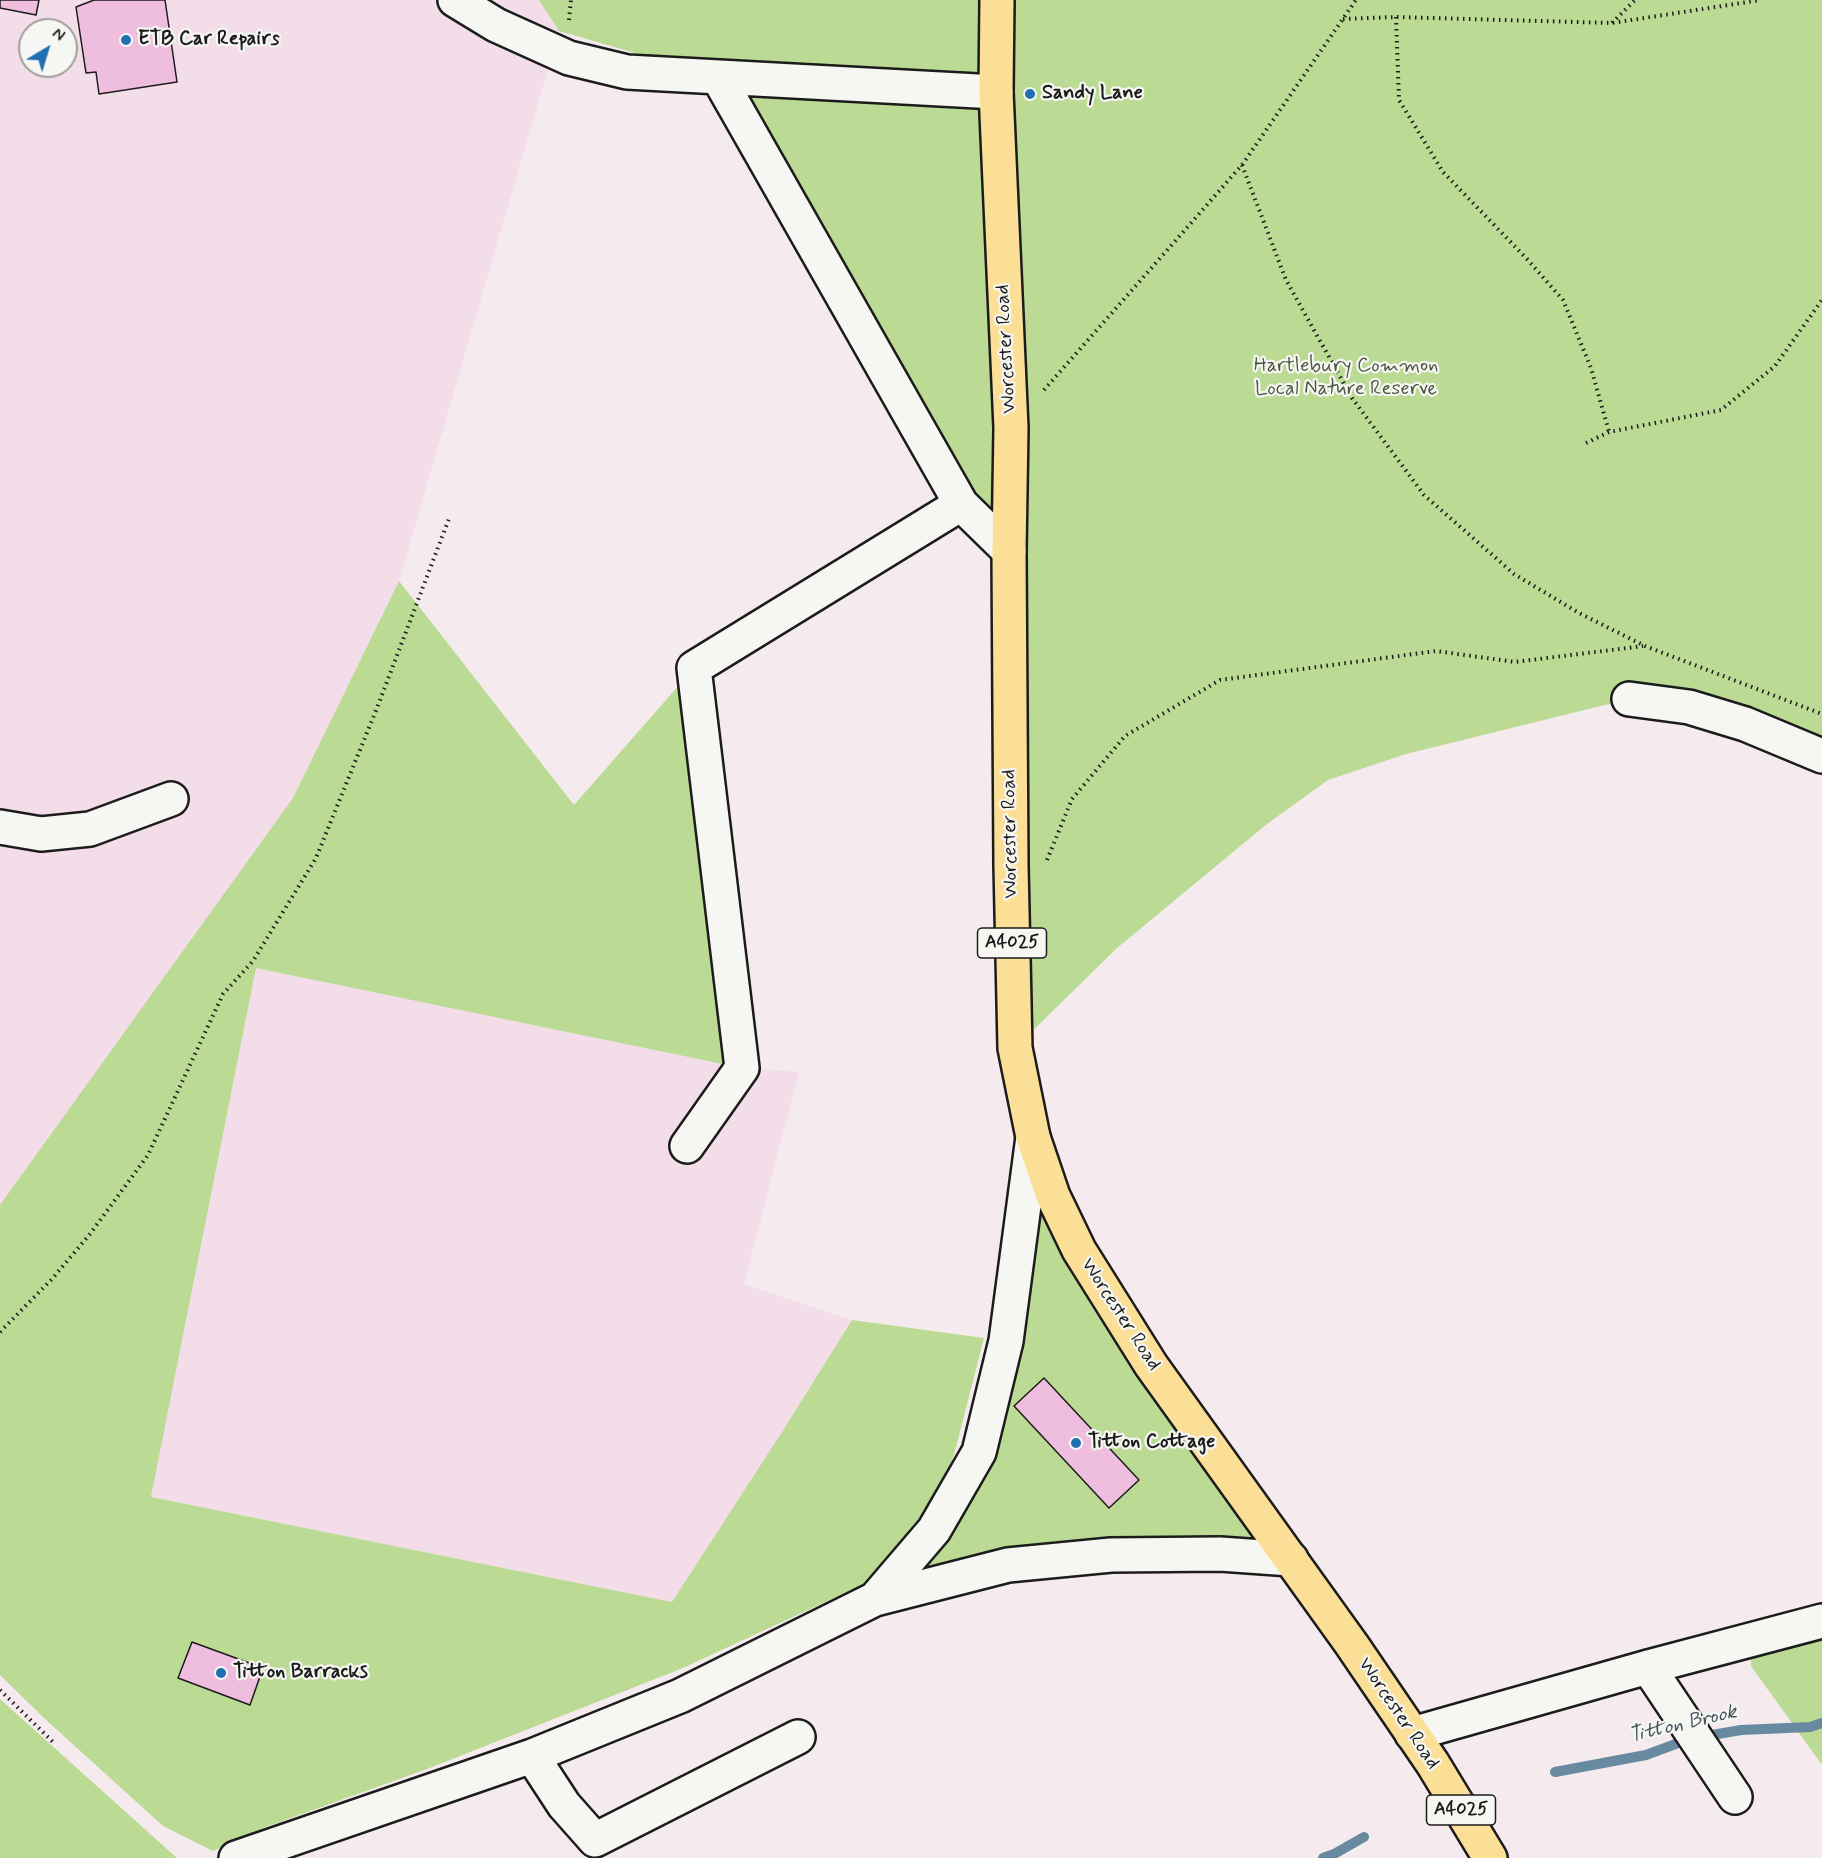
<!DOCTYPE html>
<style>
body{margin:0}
#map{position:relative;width:1822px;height:1858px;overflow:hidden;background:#f5ebee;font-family:Mynerve,sans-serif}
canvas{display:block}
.north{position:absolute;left:18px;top:18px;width:60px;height:60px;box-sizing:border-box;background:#f6f6f2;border:2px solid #9f9f9c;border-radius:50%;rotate:38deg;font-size:16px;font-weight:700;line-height:24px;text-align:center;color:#1c1c1c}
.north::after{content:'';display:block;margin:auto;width:21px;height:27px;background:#1f6fb2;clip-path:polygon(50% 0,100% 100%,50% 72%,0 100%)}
</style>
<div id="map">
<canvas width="1822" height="1858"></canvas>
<div class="north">N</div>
</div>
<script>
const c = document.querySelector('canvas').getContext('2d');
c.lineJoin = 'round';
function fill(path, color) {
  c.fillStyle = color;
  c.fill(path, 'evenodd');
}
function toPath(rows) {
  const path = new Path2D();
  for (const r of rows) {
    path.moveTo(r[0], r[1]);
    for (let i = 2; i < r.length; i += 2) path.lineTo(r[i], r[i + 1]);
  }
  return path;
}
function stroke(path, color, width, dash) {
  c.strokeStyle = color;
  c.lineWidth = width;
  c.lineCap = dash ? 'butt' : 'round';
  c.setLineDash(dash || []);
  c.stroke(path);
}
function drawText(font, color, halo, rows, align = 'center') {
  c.font = font + ' Mynerve,sans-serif';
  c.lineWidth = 4.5;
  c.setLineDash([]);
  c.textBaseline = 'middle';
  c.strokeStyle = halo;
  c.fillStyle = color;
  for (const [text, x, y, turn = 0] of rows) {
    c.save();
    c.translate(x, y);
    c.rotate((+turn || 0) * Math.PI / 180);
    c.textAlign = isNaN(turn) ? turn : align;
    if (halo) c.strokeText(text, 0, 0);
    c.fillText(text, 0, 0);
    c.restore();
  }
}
fill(toPath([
 [0,0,539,0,559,31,399,581,293,798,6,1213,0,1211],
 [30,30,66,30,66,66,30,66],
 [256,968,742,1068,799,1072,744,1284,852,1320,774,1445,672,1602,151,1497]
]), '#f3dde9');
fill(toPath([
 [539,0,1822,0,1822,756,1629,699,1406,754,1328,780,1267,824,1117,948,1015,1048,1009,551,718,77,559,31],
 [399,581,574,805,694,668,742,1068,256,968,151,1497,672,1602,782,1432,852,1320,984,1338,954,1455,930,1512,866,1583,683,1668,427,1769,263,1828,213,1851,163,1826,45,1719,0,1675,0,1205,293,798],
 [1033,1137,1053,1196,1291,1559,1111,1555,875,1599,979,1452],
 [1822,1621,1822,1765,1751,1666,1751,1639],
 [0,1699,177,1858,0,1858]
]), '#bbda93');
stroke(toPath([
 [1555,1772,1646,1755,1689,1739,1741,1730,1810,1727,1822,1723],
 [1323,1858,1334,1854,1364,1837]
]), '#688aa1', 10);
const building = toPath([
 [0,0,39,0,36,15,0,8,0,0],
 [94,0,165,0,177,82,99,94,96,72,86,73,76,7,94,0],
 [1044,1378,1139,1480,1109,1508,1014,1406,1044,1378],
 [192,1642,263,1668,250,1705,178,1678,192,1642]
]);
fill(building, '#efbddd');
stroke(building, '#1c1c1c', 1.5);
const minor = toPath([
 [455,0,496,25,569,58,627,72,996,92],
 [718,77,961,504,1009,551],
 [1629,699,1689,707,1745,724,1822,756],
 [0,827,41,834,90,829,171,799],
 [687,1146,742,1068,694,668,961,504],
 [875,1599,1008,1565,1111,1555,1220,1554,1291,1559],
 [1648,1667,1735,1797],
 [1412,1734,1648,1667,1822,1621],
 [532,1756,564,1805,595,1840,798,1737],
 [236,1858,532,1756,680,1696,875,1599,934,1530,979,1452,1006,1341,1033,1137]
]);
const major = toPath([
 [997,0,996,92,1011,428,1009,551,1011,866,1015,1048,1033,1137,1053,1196,1079,1250,1151,1365,1352,1645,1433,1764,1490,1858]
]);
stroke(minor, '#1c1c1c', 38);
stroke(major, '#1c1c1c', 38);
stroke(toPath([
 [1396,17,1399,100,1443,172,1527,259,1563,300,1591,368,1609,432],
 [1343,19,1396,17,1612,23,1761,0],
 [569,20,571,0],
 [1612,23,1635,0],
 [1242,165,1286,280,1352,398,1424,495,1514,574,1579,613,1645,646,1822,714],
 [1044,390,1242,165,1356,0],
 [1586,443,1609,432,1721,410,1775,366,1822,300],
 [1047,860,1072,799,1125,736,1220,680,1436,651,1515,662,1643,646],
 [0,1332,52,1279,90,1234,148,1155,223,994,253,961,316,858,377,708,450,516],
 [0,1690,54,1743]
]), '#1c1c1c', 4, [1.5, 4.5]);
stroke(minor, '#f6f6f2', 33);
stroke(major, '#fbdf96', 33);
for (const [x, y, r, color] of [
 [126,40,6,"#1f6fb2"],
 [1030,94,6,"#1f6fb2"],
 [1076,1443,6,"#1f6fb2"],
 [221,1673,6,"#1f6fb2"]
]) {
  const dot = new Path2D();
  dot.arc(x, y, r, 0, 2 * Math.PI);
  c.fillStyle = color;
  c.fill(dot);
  stroke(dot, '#f6f6f2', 2);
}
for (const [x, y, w] of [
 [1012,943,69],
 [1461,1810,69]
]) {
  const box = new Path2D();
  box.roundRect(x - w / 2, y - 15, w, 30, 4.5);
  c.fillStyle = '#f6f6f2';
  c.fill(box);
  stroke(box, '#1c1c1c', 1.5);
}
drawText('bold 18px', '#1c1c1c', null, [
 ["A4025",1012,943],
 ["A4025",1461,1810]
]);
drawText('bold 20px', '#1c1c1c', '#f6f6f2', [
 ["ETB Car Repairs",138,40],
 ["Sandy Lane",1042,94],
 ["Titton Cottage",1088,1443],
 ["Titton Barracks",233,1673]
], 'left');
drawText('20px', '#1c1c1c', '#f6f6f2', [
 ["Worcester Road",1007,349,-93],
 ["Worcester Road",1011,834,-91],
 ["Worcester Road",1120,1315,57],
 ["Worcester Road",1398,1714,56]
]);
drawText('20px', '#4c5540', '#f6f6f2', [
 ["Hartlebury Common",1346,367],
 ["Local Nature Reserve",1346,390]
]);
drawText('italic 21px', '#42535f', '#f6f6f2', [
 ["Titton Brook",1683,1725,-13]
]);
</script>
